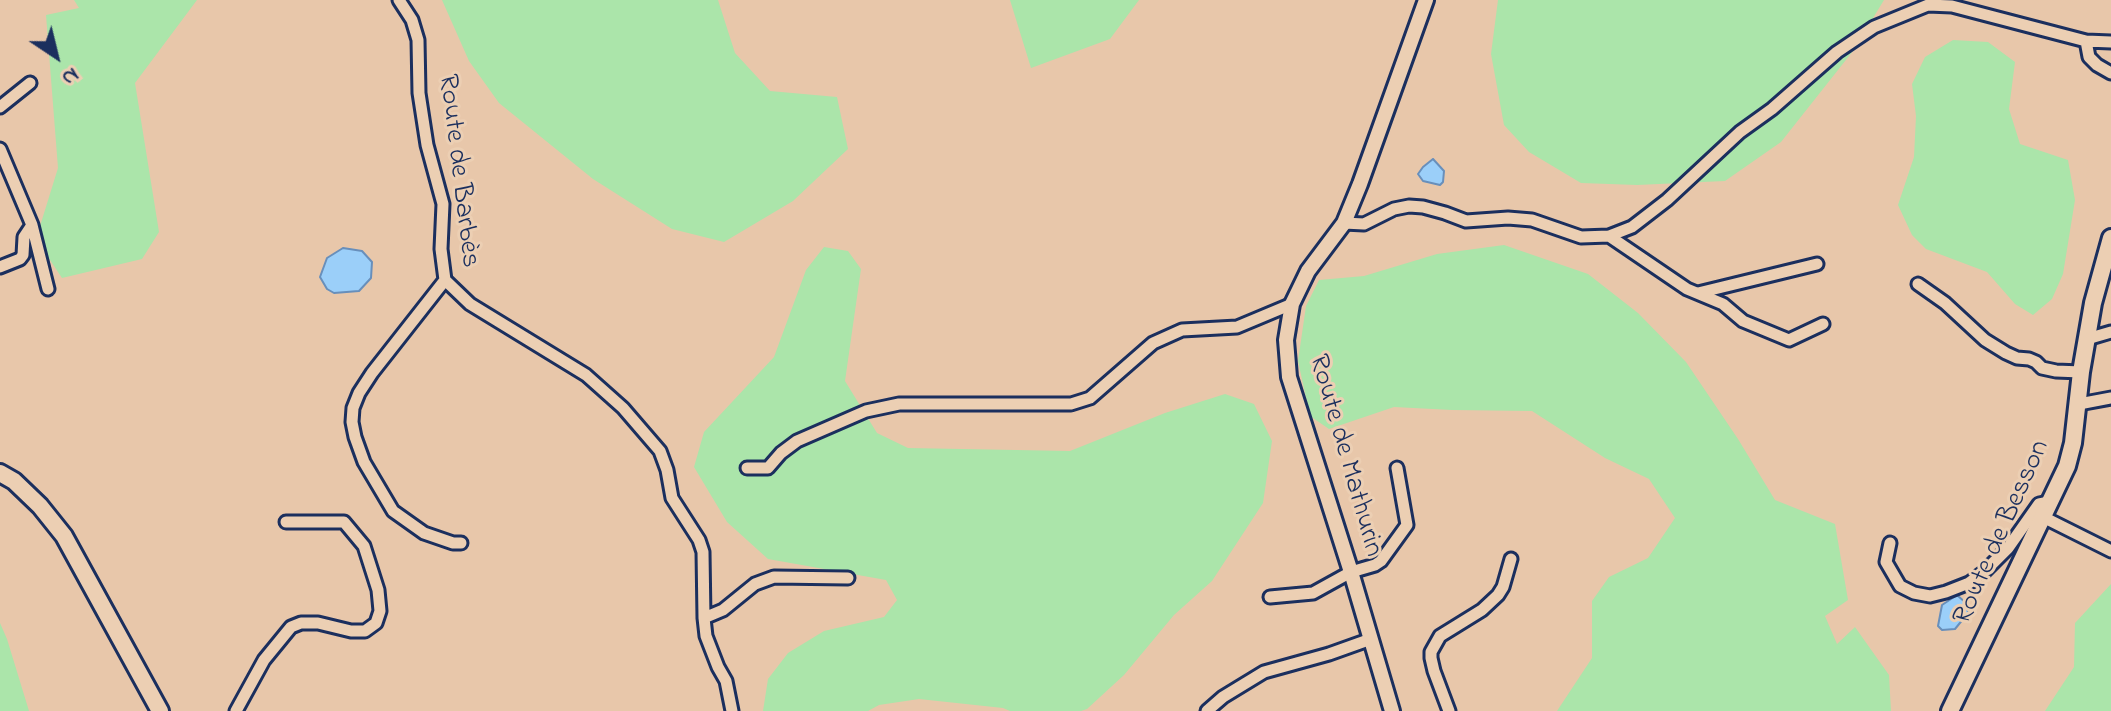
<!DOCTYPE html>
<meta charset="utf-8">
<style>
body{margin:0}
#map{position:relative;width:2111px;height:711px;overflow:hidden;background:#e8c7aa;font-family:"Indie Flower",sans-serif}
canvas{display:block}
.north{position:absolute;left:16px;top:16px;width:80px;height:80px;-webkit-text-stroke:6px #eccfb3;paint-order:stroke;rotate:145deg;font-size:22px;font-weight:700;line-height:32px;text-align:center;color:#1b2f5e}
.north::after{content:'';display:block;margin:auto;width:28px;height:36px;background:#1b2f5e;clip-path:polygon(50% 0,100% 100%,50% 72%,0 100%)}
</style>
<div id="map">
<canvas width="2111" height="711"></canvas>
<div class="north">N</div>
</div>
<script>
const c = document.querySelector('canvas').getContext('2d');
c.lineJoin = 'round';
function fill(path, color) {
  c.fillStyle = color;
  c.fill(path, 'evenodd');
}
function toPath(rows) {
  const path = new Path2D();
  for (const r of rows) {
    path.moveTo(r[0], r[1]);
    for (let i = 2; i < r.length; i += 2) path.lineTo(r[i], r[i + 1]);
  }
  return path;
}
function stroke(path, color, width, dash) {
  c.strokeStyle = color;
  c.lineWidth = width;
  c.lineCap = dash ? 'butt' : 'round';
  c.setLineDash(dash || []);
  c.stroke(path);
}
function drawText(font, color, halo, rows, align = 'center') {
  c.font = font + ' "Indie Flower",sans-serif';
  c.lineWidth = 6;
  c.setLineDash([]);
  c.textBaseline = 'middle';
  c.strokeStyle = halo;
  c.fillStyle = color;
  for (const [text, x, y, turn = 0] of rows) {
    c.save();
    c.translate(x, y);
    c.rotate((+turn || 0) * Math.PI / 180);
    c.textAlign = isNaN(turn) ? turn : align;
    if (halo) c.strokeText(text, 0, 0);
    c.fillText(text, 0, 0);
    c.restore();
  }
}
fill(toPath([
 [74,0,197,0,135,83,159,232,142,259,62,278,36,239,58,168,46,15,79,8],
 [442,0,718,0,735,53,770,91,837,97,848,149,793,201,724,242,672,229,593,179,499,103,469,61],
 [1010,0,1139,0,1110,39,1031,68],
 [1498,0,1884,0,1853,51,1781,142,1725,181,1637,185,1581,183,1529,152,1504,125,1491,54],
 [1953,40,1988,42,2015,62,2009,109,2020,144,2068,160,2075,200,2063,274,2052,299,2033,315,2015,304,1987,272,1926,249,1912,235,1898,205,1914,157,1916,116,1912,84,1925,57],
 [1504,245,1588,274,1638,313,1686,362,1738,439,1775,500,1835,524,1848,600,1825,616,1837,644,1855,627,1889,675,1891,711,1557,711,1592,658,1592,601,1609,577,1648,558,1675,518,1649,479,1605,458,1532,411,1452,410,1394,407,1329,429,1310,416,1298,361,1306,306,1319,280,1364,276,1437,254],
 [824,247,848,251,861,269,845,381,877,433,908,448,1070,451,1165,413,1225,394,1254,404,1272,441,1263,503,1212,581,1174,615,1124,675,1087,709,1081,711,1010,711,1003,708,919,699,879,705,868,711,763,711,768,679,788,653,824,631,884,617,897,600,886,580,768,559,727,522,694,467,704,432,774,357,806,270],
 [2111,584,2111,711,2045,711,2074,667,2075,623],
 [0,623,7,639,29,711,0,711]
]), '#abe5aa');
const water = toPath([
 [1433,159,1444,171,1443,182,1440,185,1423,181,1418,174,1423,167,1433,159],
 [343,248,362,251,372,262,371,278,359,291,334,293,327,289,320,277,327,258,343,248],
 [1957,595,1967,604,1968,613,1955,629,1942,630,1938,626,1942,605,1957,595]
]);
fill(water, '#9bcff9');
stroke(water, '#688fbb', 2);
const minor = toPath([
 [399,0,412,20,418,40,419,93,427,145,443,204,441,249,445,280,470,304,586,375,623,408,660,451,667,470,672,498,699,540,703,552,704,618,706,636,718,667,726,681,732,711],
 [2086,41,2089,57,2097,65,2111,73],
 [0,107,30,83],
 [0,149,32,225,48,289],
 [1344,223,1364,224,1394,209,1409,206,1423,207,1445,213,1466,221,1508,218,1532,220,1581,237,1609,236,1632,227,1667,200,1740,132,1772,109,1837,52,1874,27,1928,5,1952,6,2086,41,2111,42],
 [1609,236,1687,289,1723,304,1743,321,1789,340,1823,324],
 [0,267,20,259,23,255,24,237,32,225],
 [445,280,372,373,359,393,353,408,352,422,355,437,364,462,393,511,424,533,453,543,461,543],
 [1918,284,1945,303,1985,340,2006,353,2017,358,2029,359,2036,362,2042,368,2056,371,2081,372],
 [1698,293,1817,264],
 [2087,339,2111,332],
 [2079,404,2111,398],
 [747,468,768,468,781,453,797,441,866,411,899,404,1071,404,1090,398,1153,343,1182,330,1237,327,1292,304],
 [2043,517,2111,551],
 [1890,543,1886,562,1900,586,1914,593,1930,596,1946,592,1969,583,1984,572,2008,548,2039,504,2044,503,2048,506],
 [1270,597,1313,593,1351,572,1375,565,1381,561,1407,525,1397,468],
 [704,618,723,610,755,584,774,577,848,578],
 [236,711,264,660,291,627,301,623,318,623,351,631,365,631,376,623,380,611,378,590,364,546,344,522,286,522],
 [1207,711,1223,697,1264,672,1329,654,1371,639],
 [1449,711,1434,671,1431,658,1431,652,1440,636,1482,610,1498,595,1503,587,1511,559]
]);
const tertiary = toPath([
 [1392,711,1351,572,1289,377,1286,340,1292,304,1308,271,1344,223,1360,184,1426,0]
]);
const secondary = toPath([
 [0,473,14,481,40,506,64,536,160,711],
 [1950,711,2067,466,2073,443,2081,372,2093,303,2111,238]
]);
stroke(minor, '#1b2f5e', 17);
stroke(tertiary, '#1b2f5e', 20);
stroke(secondary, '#1b2f5e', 22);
stroke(minor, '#eccfb3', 11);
stroke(tertiary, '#eccfb3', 14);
stroke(secondary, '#eccfb3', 16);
drawText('28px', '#1b2f5e', '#eccfb3', [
 ["Route de Barbès",457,171,83],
 ["Route de Mathurin",1344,456,74],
 ["Route de Besson",2003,533,-66]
]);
</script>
